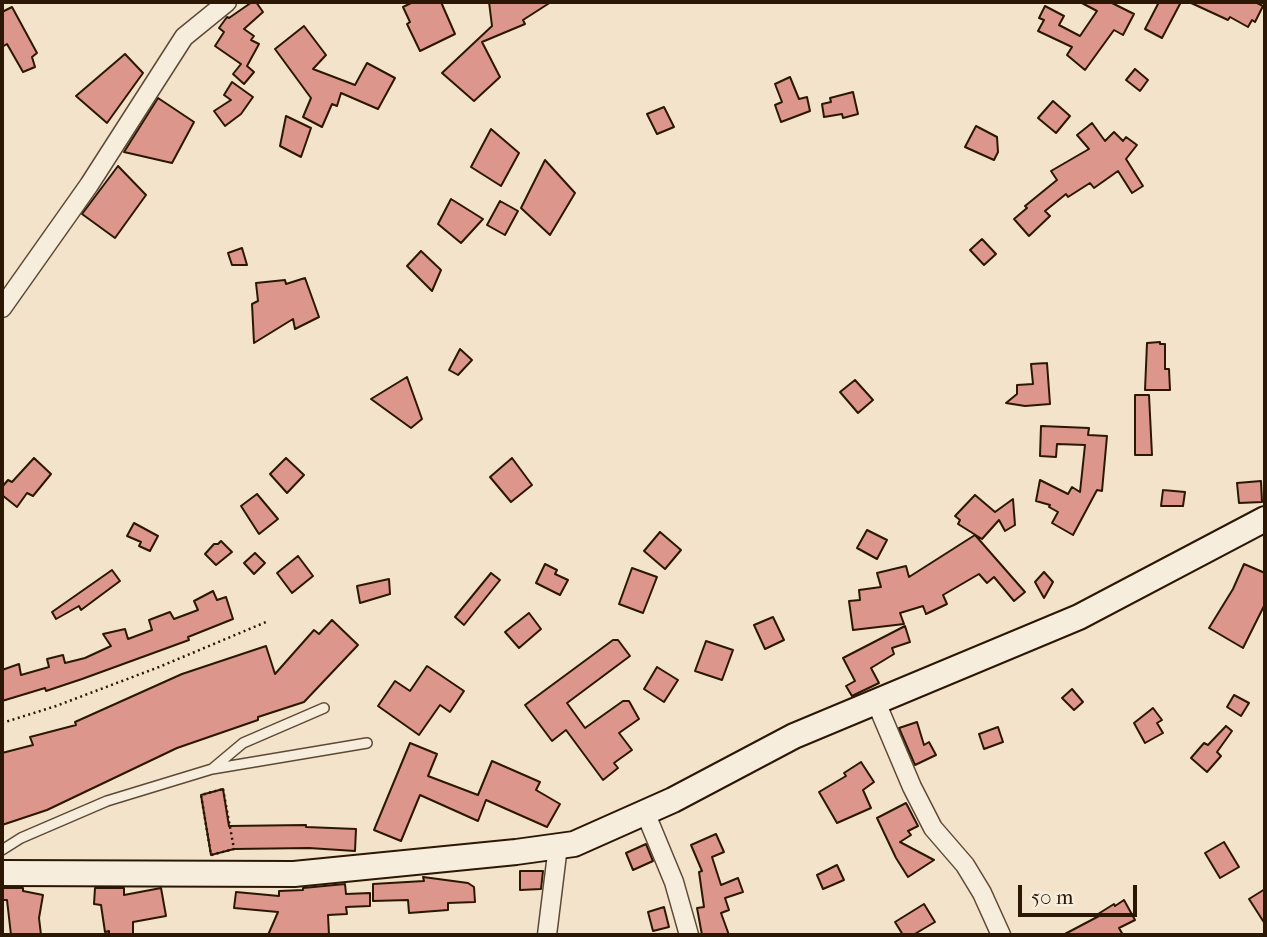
<!DOCTYPE html>
<style>
body{margin:0}
#map{position:relative;width:1267px;height:937px;overflow:hidden;background:#f3e3ca;font-family:"IM FELL French Canon",serif}
canvas{display:block}
.frame{position:absolute;inset:0;border:4px solid #2b1704;pointer-events:none}
.scale{position:absolute;left:1018px;top:885px;width:119px;height:32px;box-sizing:border-box;border:4px solid #2b1704;border-top:0;padding-left:9px;font-size:21px;line-height:24px;white-space:nowrap;color:#2b1704;-webkit-text-stroke:5px #f7eddd;paint-order:stroke}
</style>
<div id="map">
<canvas width="1267" height="937"></canvas>
<div class="frame"></div>
<div class="scale">50 m</div>
</div>
<script>
const c = document.querySelector('canvas').getContext('2d');
c.lineJoin = 'round';
function fill(path, color) {
  c.fillStyle = color;
  c.fill(path, 'evenodd');
}
function toPath(rows) {
  const path = new Path2D();
  for (const r of rows) {
    path.moveTo(r[0], r[1]);
    for (let i = 2; i < r.length; i += 2) path.lineTo(r[i], r[i + 1]);
  }
  return path;
}
function stroke(path, color, width, dash) {
  c.strokeStyle = color;
  c.lineWidth = width;
  c.lineCap = dash ? 'butt' : 'round';
  c.setLineDash(dash || []);
  c.stroke(path);
}
const building = toPath([
 [252,2,256,2,263,12,244,29,254,36,251,40,259,44,247,66,254,72,244,84,233,74,241,64,215,46,224,32,219,28,227,17,229,18,252,2],
 [413,2,441,2,455,34,420,51,407,24,410,22,403,7,413,2],
 [489,2,551,2,523,20,525,24,482,42,500,77,474,101,442,73,492,26,489,2],
 [1080,2,1110,2,1134,14,1123,35,1114,30,1085,70,1067,55,1072,47,1038,31,1044,20,1039,18,1045,6,1064,16,1059,25,1080,36,1097,11,1080,2],
 [1159,2,1181,2,1162,38,1145,29,1159,2],
 [1189,2,1255,2,1263,6,1255,22,1252,20,1248,27,1230,17,1228,20,1189,2],
 [12,7,37,53,32,57,35,67,23,72,7,44,2,47,2,12,12,7],
 [304,26,326,55,313,69,355,85,367,63,395,78,378,109,341,93,337,106,332,104,322,127,303,117,311,98,275,49,304,26],
 [125,54,143,73,107,123,76,96,125,54],
 [1135,69,1148,80,1140,91,1126,80,1135,69],
 [790,77,799,99,807,97,810,111,781,122,775,105,782,102,775,84,790,77],
 [232,82,253,97,241,114,225,126,214,111,231,100,224,95,232,82],
 [853,92,858,114,843,118,842,114,824,117,822,104,831,102,830,98,853,92],
 [158,98,194,122,172,163,124,152,158,98],
 [1053,101,1070,116,1056,133,1038,118,1053,101],
 [664,107,674,127,657,134,647,114,664,107],
 [286,116,311,128,301,157,280,146,286,116],
 [1092,123,1105,141,1114,132,1123,141,1126,137,1137,145,1126,159,1143,186,1132,193,1118,171,1094,188,1090,183,1068,197,1066,194,1045,211,1050,216,1029,236,1014,219,1027,208,1025,206,1057,180,1051,171,1089,149,1077,135,1092,123],
 [976,126,997,137,998,152,994,160,965,147,976,126],
 [491,129,519,153,501,186,471,167,491,129],
 [545,160,575,193,550,235,521,208,545,160],
 [118,166,146,195,115,238,82,214,118,166],
 [451,199,483,219,461,243,438,224,451,199],
 [500,201,518,211,505,235,487,225,500,201],
 [982,239,996,254,984,265,970,250,982,239],
 [242,248,247,265,232,265,228,253,242,248],
 [421,251,441,270,432,291,407,266,421,251],
 [305,278,319,317,295,329,293,319,254,343,252,304,258,301,256,283,285,280,286,284,305,278],
 [1160,342,1160,344,1165,344,1165,369,1169,369,1170,390,1145,390,1147,343,1160,342],
 [460,349,472,360,458,375,449,370,460,349],
 [1047,363,1050,404,1025,406,1006,403,1017,394,1017,385,1033,384,1031,364,1047,363],
 [407,377,422,419,411,428,371,399,407,377],
 [855,380,873,400,858,413,840,392,855,380],
 [1135,395,1149,395,1152,455,1135,455,1135,395],
 [1041,426,1089,428,1088,435,1107,436,1102,491,1097,490,1073,535,1052,523,1058,512,1049,507,1050,505,1036,501,1040,480,1068,494,1072,487,1080,492,1085,445,1057,444,1056,457,1040,456,1041,426],
 [34,458,51,474,33,496,27,493,17,507,2,495,2,487,8,480,12,482,34,458],
 [286,458,304,475,287,493,270,474,286,458],
 [512,458,532,485,511,502,490,477,512,458],
 [1261,481,1262,502,1239,503,1237,483,1261,481],
 [1163,490,1185,492,1183,506,1161,506,1163,490],
 [257,494,278,519,259,534,241,506,257,494],
 [975,495,995,512,1013,499,1015,525,1005,531,999,520,982,539,958,524,960,520,955,516,975,495],
 [134,523,158,536,150,551,139,546,141,542,127,536,134,523],
 [867,530,887,540,877,559,857,548,867,530],
 [660,532,681,550,665,569,644,551,660,532],
 [975,535,1025,592,1014,601,994,577,987,583,979,574,943,595,947,604,926,614,923,606,900,613,904,624,853,630,849,601,860,600,859,590,881,587,877,573,906,566,909,577,975,535],
 [221,541,232,552,216,565,205,554,214,544,218,544,221,541],
 [255,553,265,563,254,574,244,563,255,553],
 [298,556,313,576,292,593,277,573,298,556],
 [545,564,557,570,555,574,568,580,560,595,536,583,545,564],
 [1244,564,1265,573,1265,604,1243,648,1209,628,1233,589,1244,564],
 [632,568,657,577,643,613,619,604,632,568],
 [112,570,120,581,81,610,79,606,56,619,52,612,112,570],
 [1044,572,1053,582,1044,598,1035,582,1044,572],
 [491,573,500,580,464,625,455,617,491,573],
 [389,579,390,594,360,603,357,586,389,579],
 [213,591,217,600,226,597,233,619,188,637,189,640,82,679,46,691,45,688,2,701,2,670,19,664,21,675,49,667,47,659,63,655,65,663,85,658,111,646,103,634,125,629,128,639,152,630,149,620,170,612,174,619,198,610,194,601,213,591],
 [529,613,541,629,519,648,505,632,529,613],
 [773,617,784,640,765,649,754,625,773,617],
 [332,620,358,645,304,702,258,717,258,720,177,748,47,810,2,825,2,753,33,745,30,737,76,725,75,722,182,674,266,646,275,674,314,630,319,634,332,620],
 [905,626,910,642,892,648,894,654,871,668,879,683,852,696,846,686,855,681,843,658,905,626],
 [613,640,618,640,630,656,567,703,585,728,623,701,629,701,639,719,619,733,632,750,614,763,618,768,603,780,566,730,552,741,525,705,613,640],
 [706,641,733,650,722,680,695,671,706,641],
 [427,666,464,691,450,712,440,705,419,735,378,706,395,681,410,691,427,666],
 [657,667,678,680,664,702,644,689,657,667],
 [1072,689,1083,702,1074,710,1062,698,1072,689],
 [1234,695,1249,703,1241,716,1227,707,1234,695],
 [1153,708,1162,720,1157,723,1163,733,1145,743,1134,723,1153,708],
 [917,722,924,745,929,742,936,755,915,765,899,728,917,722],
 [1226,726,1232,731,1217,752,1221,756,1207,772,1191,758,1204,743,1208,745,1226,726],
 [998,727,1003,742,984,749,979,734,998,727],
 [410,743,437,754,428,776,478,795,492,761,540,782,536,790,560,804,547,827,486,800,478,821,420,795,401,841,374,830,410,743],
 [861,762,874,782,863,790,871,808,837,823,819,792,846,776,844,773,861,762],
 [223,789,229,826,306,825,306,827,356,829,355,851,309,848,234,849,211,855,201,795,223,789],
 [906,803,918,826,908,831,911,835,900,842,934,860,908,877,896,858,877,818,906,803],
 [716,834,724,852,712,857,721,885,738,878,743,892,725,898,729,910,721,913,729,935,702,935,697,908,704,907,699,872,702,871,691,845,716,834],
 [1224,842,1239,867,1220,878,1205,853,1224,842],
 [646,844,653,861,633,870,626,853,646,844],
 [837,865,844,880,823,889,817,875,837,865],
 [520,871,543,871,541,889,520,890,520,871],
 [423,877,468,883,474,887,475,902,448,903,448,910,409,913,408,900,373,901,373,884,424,881,423,877],
 [345,884,346,894,370,893,370,906,346,907,347,914,328,915,329,935,268,935,278,912,234,908,236,892,279,896,279,891,303,890,303,888,345,884],
 [2,888,23,888,23,891,43,895,39,918,41,935,11,935,7,900,3,900,2,888],
 [95,888,124,888,124,895,161,888,166,916,133,922,133,935,109,935,109,931,105,932,101,905,94,904,95,888],
 [1265,889,1265,924,1249,899,1265,889],
 [1124,900,1135,920,1119,928,1123,935,1063,935,1099,916,1098,914,1114,904,1115,906,1124,900],
 [924,904,935,922,913,935,903,935,895,922,924,904],
 [664,907,669,927,653,931,648,912,664,907]
]);
fill(building, '#dc968b');
stroke(building, '#2b1704', 2);
const lane = toPath([
 [212,769,243,743,324,708],
 [2,850,21,838,107,801,212,769,367,743]
]);
const street = toPath([
 [2,308,89,185,184,37,227,2],
 [876,702,912,787,933,828,965,865,982,893,1001,935],
 [645,812,674,882,689,935],
 [547,935,558,846]
]);
const secondary = toPath([
 [2,873,294,874,516,852,574,844,673,800,794,736,1079,617,1265,519]
]);
stroke(lane, '#5d4a36', 12);
stroke(street, '#5d4a36', 21);
stroke(secondary, '#2b1704', 28);
stroke(toPath([
 [2,723,56,706,159,667,266,622],
 [223,789,234,849,211,855,201,795,223,789]
]), '#2b1704', 2.5, [2, 3.5]);
stroke(lane, '#f7eddd', 9);
stroke(street, '#f7eddd', 18);
stroke(secondary, '#f7eddd', 24);
</script>
